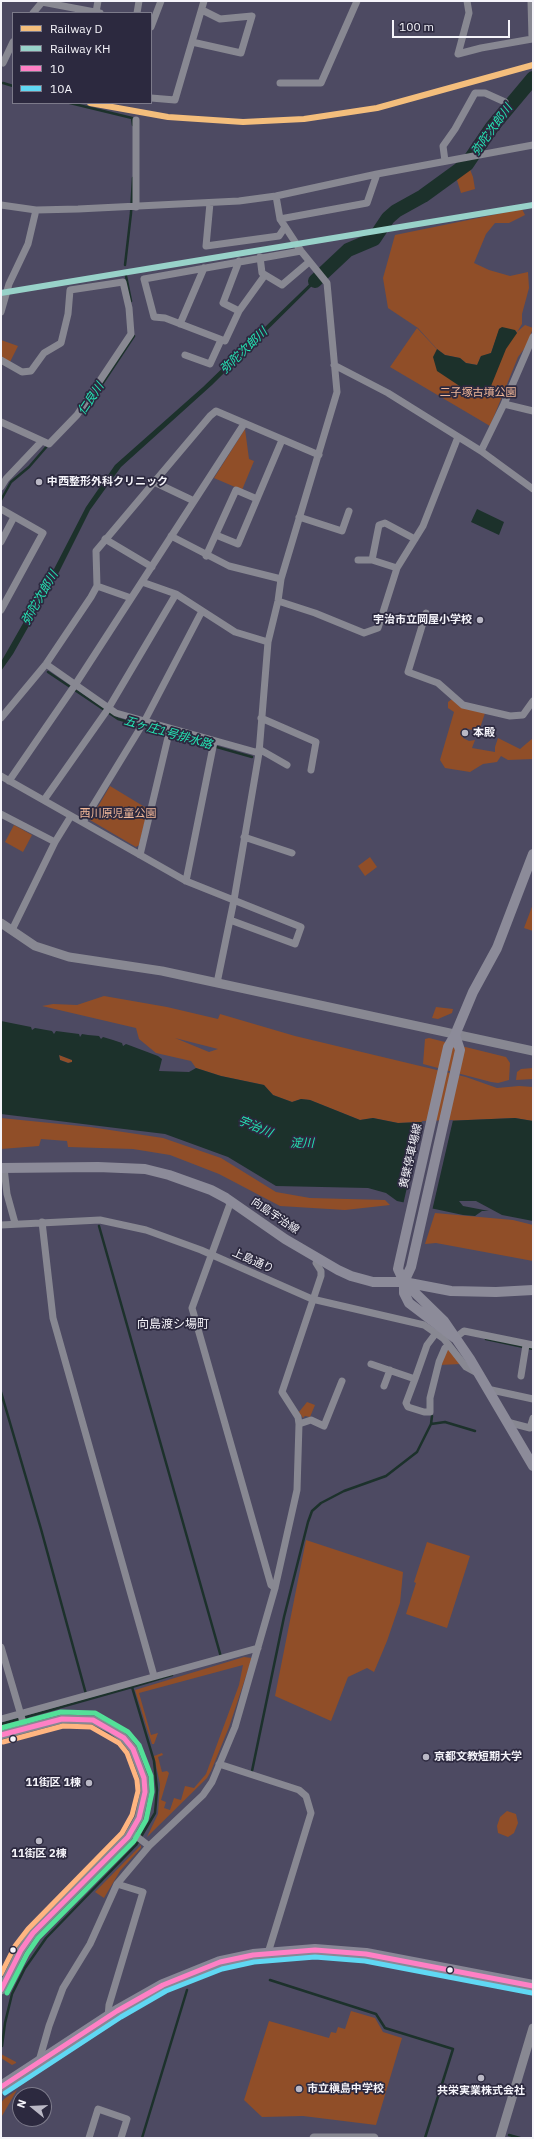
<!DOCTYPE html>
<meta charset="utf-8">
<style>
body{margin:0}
#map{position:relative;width:534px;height:2139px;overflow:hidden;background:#4d4a62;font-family:"IBM Plex Sans",sans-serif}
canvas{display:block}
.frame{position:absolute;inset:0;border:2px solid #f5f4fa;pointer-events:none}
.legend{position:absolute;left:12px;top:12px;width:140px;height:92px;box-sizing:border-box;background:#2c293f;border:1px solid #7c7a8a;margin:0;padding:5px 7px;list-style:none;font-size:12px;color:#f5f4fa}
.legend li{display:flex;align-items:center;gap:8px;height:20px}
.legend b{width:20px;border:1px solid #7c7a8a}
.north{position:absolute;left:12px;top:2087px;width:40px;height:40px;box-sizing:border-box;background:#2c293f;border:1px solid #7c7a8a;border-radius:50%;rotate:288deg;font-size:11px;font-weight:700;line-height:16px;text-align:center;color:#f5f4fa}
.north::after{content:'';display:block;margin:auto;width:14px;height:18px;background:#bab8c5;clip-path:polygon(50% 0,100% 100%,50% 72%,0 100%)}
.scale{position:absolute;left:392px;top:20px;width:118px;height:18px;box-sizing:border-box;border:2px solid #f5f4fa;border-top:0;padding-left:5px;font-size:12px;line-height:14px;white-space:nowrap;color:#f5f4fa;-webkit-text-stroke:3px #2c293f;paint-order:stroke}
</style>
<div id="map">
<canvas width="534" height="2139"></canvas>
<div class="frame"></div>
<ul class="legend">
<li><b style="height:5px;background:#f4be7c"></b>Railway D</li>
<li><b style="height:5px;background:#98d2c9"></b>Railway KH</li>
<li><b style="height:5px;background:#ff80c5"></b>10</li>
<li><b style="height:5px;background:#60d8f3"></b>10A</li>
</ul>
<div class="north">N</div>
<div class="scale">100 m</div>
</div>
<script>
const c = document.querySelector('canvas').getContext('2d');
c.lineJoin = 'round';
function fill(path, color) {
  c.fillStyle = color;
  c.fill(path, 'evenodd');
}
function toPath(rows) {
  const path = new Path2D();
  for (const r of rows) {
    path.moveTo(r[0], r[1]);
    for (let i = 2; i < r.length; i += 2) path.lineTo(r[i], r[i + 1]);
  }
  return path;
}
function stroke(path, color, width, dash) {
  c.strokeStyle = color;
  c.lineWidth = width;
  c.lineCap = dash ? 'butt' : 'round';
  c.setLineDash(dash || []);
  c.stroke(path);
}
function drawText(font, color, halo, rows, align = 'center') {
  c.font = font + ' "IBM Plex Sans","Noto Sans JP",sans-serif';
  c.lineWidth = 3.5;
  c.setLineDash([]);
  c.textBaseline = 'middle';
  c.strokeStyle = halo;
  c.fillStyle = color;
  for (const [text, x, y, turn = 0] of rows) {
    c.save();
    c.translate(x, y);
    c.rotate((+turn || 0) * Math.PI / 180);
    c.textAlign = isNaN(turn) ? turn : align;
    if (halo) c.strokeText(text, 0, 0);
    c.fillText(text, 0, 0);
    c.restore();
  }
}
fill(toPath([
 [469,167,473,177,475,189,461,193,456,177],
 [522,209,525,215,509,223,495,223,486,234,474,263,489,270,510,276,528,272,529,288,522,314,522,324,517,332,525,325,533,328,527,345,518,357,490,426,390,367,417,328,445,358,482,369,517,333,516,331,500,328,491,353,480,357,478,365,466,363,460,358,445,355,437,349,418,328,388,308,383,278,395,235],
 [1,340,18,346,10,362,1,358],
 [245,429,249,459,254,461,242,490,214,478],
 [452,699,485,713,477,737,472,730,465,728,463,738,469,741,475,740,472,748,495,752,495,747,498,738,520,749,533,738,533,759,508,760,501,756,497,762,483,764,470,772,445,768,440,760,454,712,448,708,448,702],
 [110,786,148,809,139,845,136,847,90,820],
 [14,825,32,835,23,852,5,842],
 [370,857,377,867,365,876,358,866],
 [533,904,533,931,524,928],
 [104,996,167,1007,218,1019,220,1014,295,1036,466,1077,497,1088,519,1086,533,1087,533,1121,515,1118,398,1123,373,1118,360,1120,310,1100,301,1099,292,1102,273,1095,264,1085,221,1076,196,1068,191,1061,156,1053,139,1039,136,1028,42,1006,53,1004,77,1005],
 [175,1038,218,1049,209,1052],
 [436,1007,453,1009,452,1013,438,1019,432,1018],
 [429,1038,506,1057,510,1063,509,1080,498,1083,491,1082,423,1064,425,1039],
 [59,1055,72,1060,72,1062,69,1063,60,1060],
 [533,1068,533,1079,516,1080,517,1072,521,1069],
 [1,1118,90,1127,163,1138,221,1158,276,1192,310,1198,385,1200,390,1205,345,1210,280,1206,219,1174,170,1155,133,1149,68,1147,67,1141,41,1139,39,1146,1,1149],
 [435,1213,513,1220,533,1225,533,1261,436,1243,425,1244],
 [448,1348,461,1364,439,1365],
 [307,1402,315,1405,310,1417,305,1416,303,1418,299,1412],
 [306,1540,403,1572,400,1603,387,1641,374,1672,367,1668,348,1677,331,1721,275,1696],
 [427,1542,470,1556,447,1628,406,1614,416,1583,414,1582],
 [244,1657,252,1658,229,1727,211,1771,207,1778,147,1837,158,1814,160,1784,154,1756,162,1753,163,1755,158,1757,162,1772,167,1771,169,1773,161,1800,166,1802,164,1808,170,1810,174,1798,181,1800,185,1786,194,1788,206,1774,239,1685,243,1665,139,1693,151,1735,158,1733,154,1744,152,1744,135,1690],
 [507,1811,516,1814,518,1823,514,1833,508,1837,498,1833,497,1826,500,1817],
 [141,1845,141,1848,120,1871,104,1898,95,1892],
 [351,2011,375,2018,383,2032,402,2038,376,2125,303,2116,262,2117,244,2100,269,2021,329,2038,331,2032,336,2033,338,2027,345,2029],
 [1,2054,16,2062,16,2063,12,2065,1,2058],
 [17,2090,2,2116,1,2117,1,2103,4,2099]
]), '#904e28');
fill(toPath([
 [328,266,330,268,212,385,121,467,90,510,57,576,13,654,1,671,1,662,54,569,86,507,115,465,203,387],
 [502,327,515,330,517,333,506,349,489,391,476,397,437,371,433,357,437,349,445,355,460,358,466,363,477,365,481,356,491,353,499,329],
 [477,509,504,522,499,535,471,522],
 [1,1021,31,1027,32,1030,35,1028,52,1031,54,1034,56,1031,79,1034,80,1037,82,1034,88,1035,99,1036,101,1039,103,1037,113,1040,122,1043,123,1046,126,1044,158,1056,162,1059,159,1071,189,1072,196,1068,221,1076,264,1085,273,1095,292,1102,301,1099,310,1100,360,1120,373,1118,398,1123,515,1118,533,1121,533,1221,502,1215,476,1201,459,1201,463,1206,489,1211,482,1211,475,1216,463,1215,397,1201,386,1193,368,1188,276,1186,228,1157,165,1134,1,1114],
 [59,1055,72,1060,72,1062,68,1063,60,1060]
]), '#1c312b');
fill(toPath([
 [453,1120,432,1211,403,1205,422,1121]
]), '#4d4a62');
stroke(toPath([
 [3,83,13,86],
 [70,103,132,118,133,125],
 [125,265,131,213,133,178],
 [126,276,131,301],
 [87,407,134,336],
 [1,500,11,482,29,467,48,445],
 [48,672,118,719,252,757],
 [99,1226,221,1657],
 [486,1339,533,1349],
 [1,1392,41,1529,86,1694],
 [431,1424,432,1416],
 [132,1687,172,1675],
 [1,1724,132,1687,154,1761,157,1790,155,1813,136,1845,46,1938,25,1968,12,1994,5,2023,2,2046],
 [252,1771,284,1617,308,1522,312,1511,321,1503,344,1491,386,1476,417,1452,431,1424,445,1422,475,1431],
 [270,1980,376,2014,385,2028,453,2049,425,2138],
 [509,2135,520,2138],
 [142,2138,187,1990]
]), '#1c312b', 2.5);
stroke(toPath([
 [315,281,348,250,374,239,388,218,396,211,423,196,467,164,492,127,533,78]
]), '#1c312b', 14);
stroke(toPath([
 [467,1,469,13,458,54,481,48,532,39,531,1],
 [42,2,100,13],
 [96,12,98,1],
 [33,13,43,1],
 [137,13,139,1],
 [151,27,161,1],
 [192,42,241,53,252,16,220,19,202,10],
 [3,63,13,42],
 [280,83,321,83,357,1],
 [151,98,175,100,204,1],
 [445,161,443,146,455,129,475,93,485,93,505,102],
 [210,203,206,246,279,236,285,227],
 [1,205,36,210,78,209,239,201,276,196,377,174,533,145],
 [136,207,136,120],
 [280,219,367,203,377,174],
 [260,257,262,273,282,285,309,262],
 [265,275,239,311,225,341,165,318,154,317,144,279,301,251],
 [239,311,223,303,239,261],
 [1,312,9,284,28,244,36,210],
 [180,324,204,268],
 [185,355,210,364,221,340],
 [1,360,22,372,31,371,44,353,61,343,68,314,70,290,123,282,129,308,131,334,77,415,49,444,1,422],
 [334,365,388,393,481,451,533,489],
 [504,404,533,337],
 [481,451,504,404,533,411],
 [154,482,194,501],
 [1,487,6,479,42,441],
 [1,509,43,533,1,610],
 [299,517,342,531,349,511],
 [216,535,238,544,282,440],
 [171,536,229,566,281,579],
 [105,539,152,567],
 [1,542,14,517],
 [206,556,236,490,257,499],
 [358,560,372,560],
 [397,568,372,560,379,525,385,523,415,539],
 [142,582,176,594,235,632,268,642],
 [97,586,131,598],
 [278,601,315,613,364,633,378,628,397,568,423,526,458,437],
 [426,613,408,672,438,683,463,705,510,716,523,715,533,701],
 [46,664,116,713,259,753],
 [1,718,46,664,91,597,97,586,96,551,210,416,216,411,319,455],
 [261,718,316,742,311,770],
 [259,749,287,765],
 [1,776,186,881,301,927,295,944,230,920],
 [9,781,75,685,244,424],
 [44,800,108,709,176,594],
 [1,814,55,842],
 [83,822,144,722,202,611],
 [244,837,292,853],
 [140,855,170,729],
 [186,881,214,742],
 [12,930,55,842,71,816],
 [217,983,234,900,259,753,268,642,278,601,281,579,337,392,327,283,301,251,280,219,276,196],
 [4,1168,7,1194,15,1223],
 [231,1201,192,1308,271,1585,275,1588],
 [42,1222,53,1318,154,1676],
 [1,1225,100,1220,146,1230,201,1250,312,1299,424,1325,444,1339,466,1367,477,1373],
 [455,1338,464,1331,533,1345],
 [371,1364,415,1379,427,1345,436,1333],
 [521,1376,526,1345],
 [415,1379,406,1403,408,1407,424,1412,430,1412,430,1398,439,1362,445,1348,449,1345],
 [384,1386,390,1370],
 [487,1389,533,1399],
 [507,1422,530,1428,533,1418],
 [299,1424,311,1420,324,1426,342,1381],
 [1,1647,25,1729],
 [1,1719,258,1648],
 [219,1764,299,1790,306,1796,311,1813,268,1953],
 [131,1832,149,1846],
 [108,2017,109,2005,143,1892,117,1884],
 [39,2061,49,2026,63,1988,90,1944,117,1884,149,1846,203,1795,212,1782,235,1727,275,1588,297,1490,299,1424,298,1417,282,1392,321,1276,321,1271,316,1263,318,1259],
 [89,2138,98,2109,127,2119,121,2138]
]), '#888892', 7);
stroke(toPath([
 [1,923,35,946,69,957,162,971,533,1051],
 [1,1735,62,1719,93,1720,111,1729,124,1738,133,1749,144,1778,145,1792,139,1818,128,1837,33,1933,21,1950,1,1990],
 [314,2138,374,2138],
 [500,2138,533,2028]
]), '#888892', 9);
stroke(toPath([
 [1,1168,98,1167,145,1169,169,1175,211,1190,226,1198,285,1239,338,1270,351,1276,373,1282,404,1282,451,1291,496,1292,533,1290],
 [404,1282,411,1267,460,1050,455,1035],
 [404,1282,444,1321,470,1359,533,1466],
 [455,1338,409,1303,404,1293,404,1282,398,1269,399,1264,448,1047,455,1035,473,992,497,948,533,854]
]), '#8c8b99', 10);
stroke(toPath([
 [1,2087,117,2011,163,1985,220,1962,253,1955,315,1950,366,1954,533,1986]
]), '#888796', 12);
stroke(toPath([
 [1,1735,62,1719,93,1720,124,1738,133,1749,144,1778,145,1792,139,1818,128,1837,33,1933,21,1950,1,1990],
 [1,2087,117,2011,163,1985,220,1962,253,1955,315,1950,366,1954,533,1986]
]), '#ff80c5', 5);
stroke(toPath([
 [5,2093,121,2017,166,1991,222,1969,254,1962,315,1957,365,1961,532,1993]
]), '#60d8f3', 5);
stroke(toPath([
 [1,1974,15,1946,28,1929,122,1833,132,1815,138,1791,137,1780,127,1753,119,1743,91,1727,63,1726,3,1742]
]), '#ffb580', 5);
stroke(toPath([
 [1,1728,61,1712,95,1713,128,1732,139,1745,151,1776,152,1792,146,1820,134,1841,38,1938,27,1954,7,1993]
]), '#53e098', 5);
stroke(toPath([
 [90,103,168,117,243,122,304,119,377,108,533,65]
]), '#f4be7c', 6);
stroke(toPath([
 [1,293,533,205]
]), '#98d2c9', 6);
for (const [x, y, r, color] of [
 [39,482,4,"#bab8c5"],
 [480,620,4,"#bab8c5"],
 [465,733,4,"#bab8c5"],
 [13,1739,3.5,"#f5f4fa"],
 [426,1757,4,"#bab8c5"],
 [89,1783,4,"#bab8c5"],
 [39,1841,4,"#bab8c5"],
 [13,1950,3.5,"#f5f4fa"],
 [450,1970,3.5,"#f5f4fa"],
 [481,2078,4,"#bab8c5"],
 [299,2089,4,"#bab8c5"]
]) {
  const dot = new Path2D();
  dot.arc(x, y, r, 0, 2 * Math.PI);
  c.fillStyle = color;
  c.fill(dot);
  stroke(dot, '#2c293f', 1.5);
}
drawText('11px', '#f2b899', '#2c293f', [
 ["二子塚古墳公園",478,393],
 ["西川原児童公園",118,814]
]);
drawText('bold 11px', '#f5f4fa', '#2c293f', [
 ["中西整形外科クリニック",47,482],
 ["宇治市立岡屋小学校",472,620,"right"],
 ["本殿",473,733],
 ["京都文教短期大学",434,1757],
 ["11街区 1棟",81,1783,"right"],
 ["11街区 2棟",39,1854,"center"],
 ["市立槇島中学校",307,2089],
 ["共栄実業株式会社",481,2091,"center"]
], 'left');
drawText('11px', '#f5f4fa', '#2c293f', [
 ["黄檗停車場線",411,1156,-77],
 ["向島宇治線",275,1216,34],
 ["上島通り",253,1261,24]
]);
drawText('italic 12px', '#24e4b3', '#2c293f', [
 ["弥陀次郎川",492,130,-54],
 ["弥陀次郎川",244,351,-44],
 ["仁良川",91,399,-56],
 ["弥陀次郎川",40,598,-60],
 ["五ヶ庄1号排水路",168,733,16],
 ["宇治川",255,1127,23],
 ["淀川",302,1144]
]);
drawText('12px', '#f5f4fa', '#2c293f', [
 ["向島渡シ場町",173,1325]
]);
</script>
